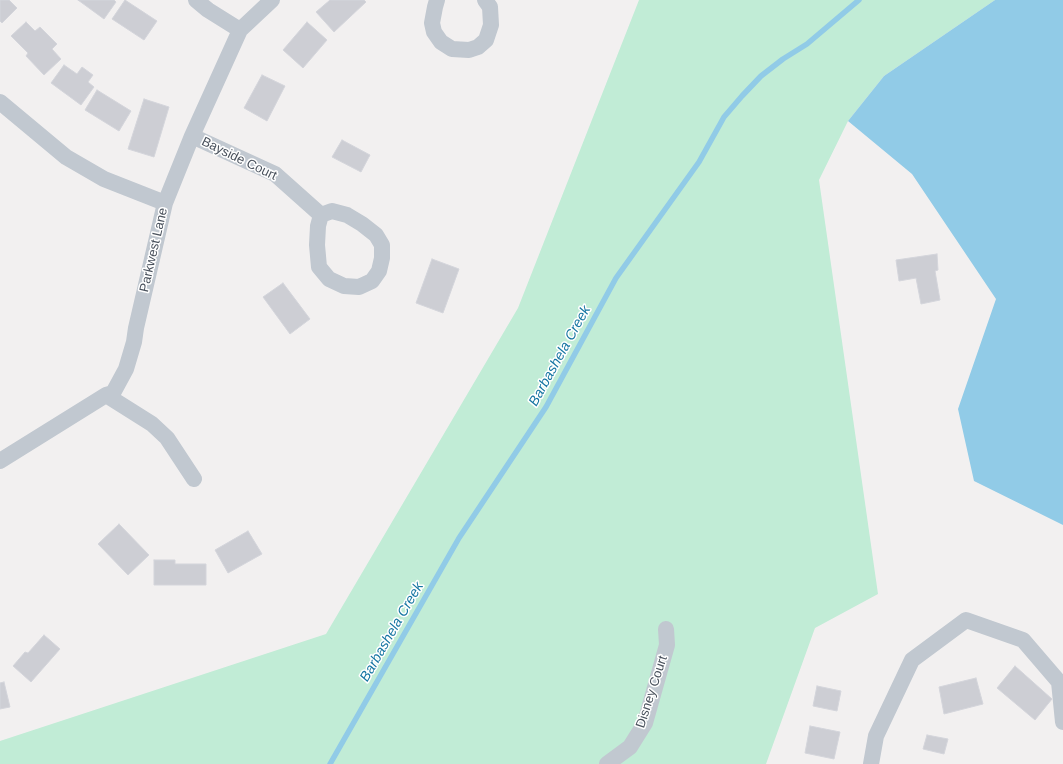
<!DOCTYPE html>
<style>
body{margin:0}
canvas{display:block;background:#f2f0f0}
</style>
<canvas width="1063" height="764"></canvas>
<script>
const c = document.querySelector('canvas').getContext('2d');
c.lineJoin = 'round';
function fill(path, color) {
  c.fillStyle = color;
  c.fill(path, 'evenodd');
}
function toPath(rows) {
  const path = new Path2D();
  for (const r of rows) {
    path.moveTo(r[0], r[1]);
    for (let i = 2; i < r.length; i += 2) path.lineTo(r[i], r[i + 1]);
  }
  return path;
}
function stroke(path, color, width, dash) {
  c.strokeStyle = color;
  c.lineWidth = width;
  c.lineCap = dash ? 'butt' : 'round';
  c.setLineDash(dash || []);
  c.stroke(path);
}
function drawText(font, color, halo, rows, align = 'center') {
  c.font = font + ' Arial,sans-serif';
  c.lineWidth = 3;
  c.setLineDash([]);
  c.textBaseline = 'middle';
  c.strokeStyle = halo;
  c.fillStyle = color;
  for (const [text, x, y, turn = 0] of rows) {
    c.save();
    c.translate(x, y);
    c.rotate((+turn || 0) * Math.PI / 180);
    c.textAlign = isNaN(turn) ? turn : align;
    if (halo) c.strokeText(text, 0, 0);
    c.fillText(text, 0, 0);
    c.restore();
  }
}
fill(toPath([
 [639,0,995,0,884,76,848,121,819,180,878,594,815,628,766,764,0,764,0,741,326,634,518,308]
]), '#c1ecd6');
fill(toPath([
 [995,0,1063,0,1063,525,974,481,958,409,996,299,912,174,848,121,884,76]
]), '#91cbe7');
stroke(toPath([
 [330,764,459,538,546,407,616,278,699,162,724,117,742,96,761,76,783,59,807,44,859,0]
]), '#91cbe7', 5.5);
const building = toPath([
 [0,0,9,0,17,8,2,23,0,21,0,0],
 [78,0,114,0,116,2,104,19,78,0],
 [125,0,157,21,144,40,112,19,125,0],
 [330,0,364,0,366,2,334,32,316,12,330,0],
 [26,22,35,31,40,27,57,44,52,49,61,59,44,75,26,56,28,53,11,36,26,22],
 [307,22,327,40,303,68,283,50,307,22],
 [64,65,77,74,82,67,93,75,88,82,94,87,81,105,51,83,64,65],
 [262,75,285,86,267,121,244,108,262,75],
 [97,90,131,111,119,131,85,110,97,90],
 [144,99,169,107,154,157,128,149,144,99],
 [342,140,370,155,361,172,332,157,342,140],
 [937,254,938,270,935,271,940,300,921,304,916,278,899,281,896,260,937,254],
 [432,259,459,269,443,313,416,303,432,259],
 [283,283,310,319,290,334,263,297,283,283],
 [119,524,149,555,128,575,98,544,119,524],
 [248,531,262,554,228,573,215,550,248,531],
 [154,560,175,560,175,564,206,564,206,585,154,585,154,560],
 [44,635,60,649,31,682,13,666,25,652,28,653,44,635],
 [1015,666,1052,699,1035,720,997,688,1015,666],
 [976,678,983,704,944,714,939,687,976,678],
 [4,682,10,707,0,709,0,683,4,682],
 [817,686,841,691,837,711,813,706,817,686],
 [810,726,840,732,834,759,805,753,810,726],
 [927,735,948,739,944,754,923,749,927,735]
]);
fill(building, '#cdced4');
stroke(building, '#d4d5db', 1);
stroke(toPath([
 [196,0,208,10,240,30],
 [437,0,435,7,432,23,434,32,441,42,452,49,469,50,478,47,486,40,491,25,490,7,485,0],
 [0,102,66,157,104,179,165,203],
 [192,136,275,174,321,215,318,226,317,245,319,267,329,279,344,286,359,287,372,281,379,271,382,258,382,245,376,235,362,224,347,215,332,211,321,215],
 [106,395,152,424,167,438,194,479],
 [0,461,106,395,113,393,126,369,134,342,136,328,165,203,192,136,240,30,272,0],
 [607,764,630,747,645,723,667,645,666,629],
 [871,764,876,736,912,660,966,620,1023,640,1059,682,1063,722]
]), '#c1c8d0', 16);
drawText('13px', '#49515c', '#fff', [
 ["Bayside Court",239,159,26],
 ["Parkwest Lane",154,250,-77],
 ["Disney Court",652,692,-72]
]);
drawText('italic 14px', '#1575a2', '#fff', [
 ["Barbashela Creek",560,356,-61],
 ["Barbashela Creek",392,632,-60]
]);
</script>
